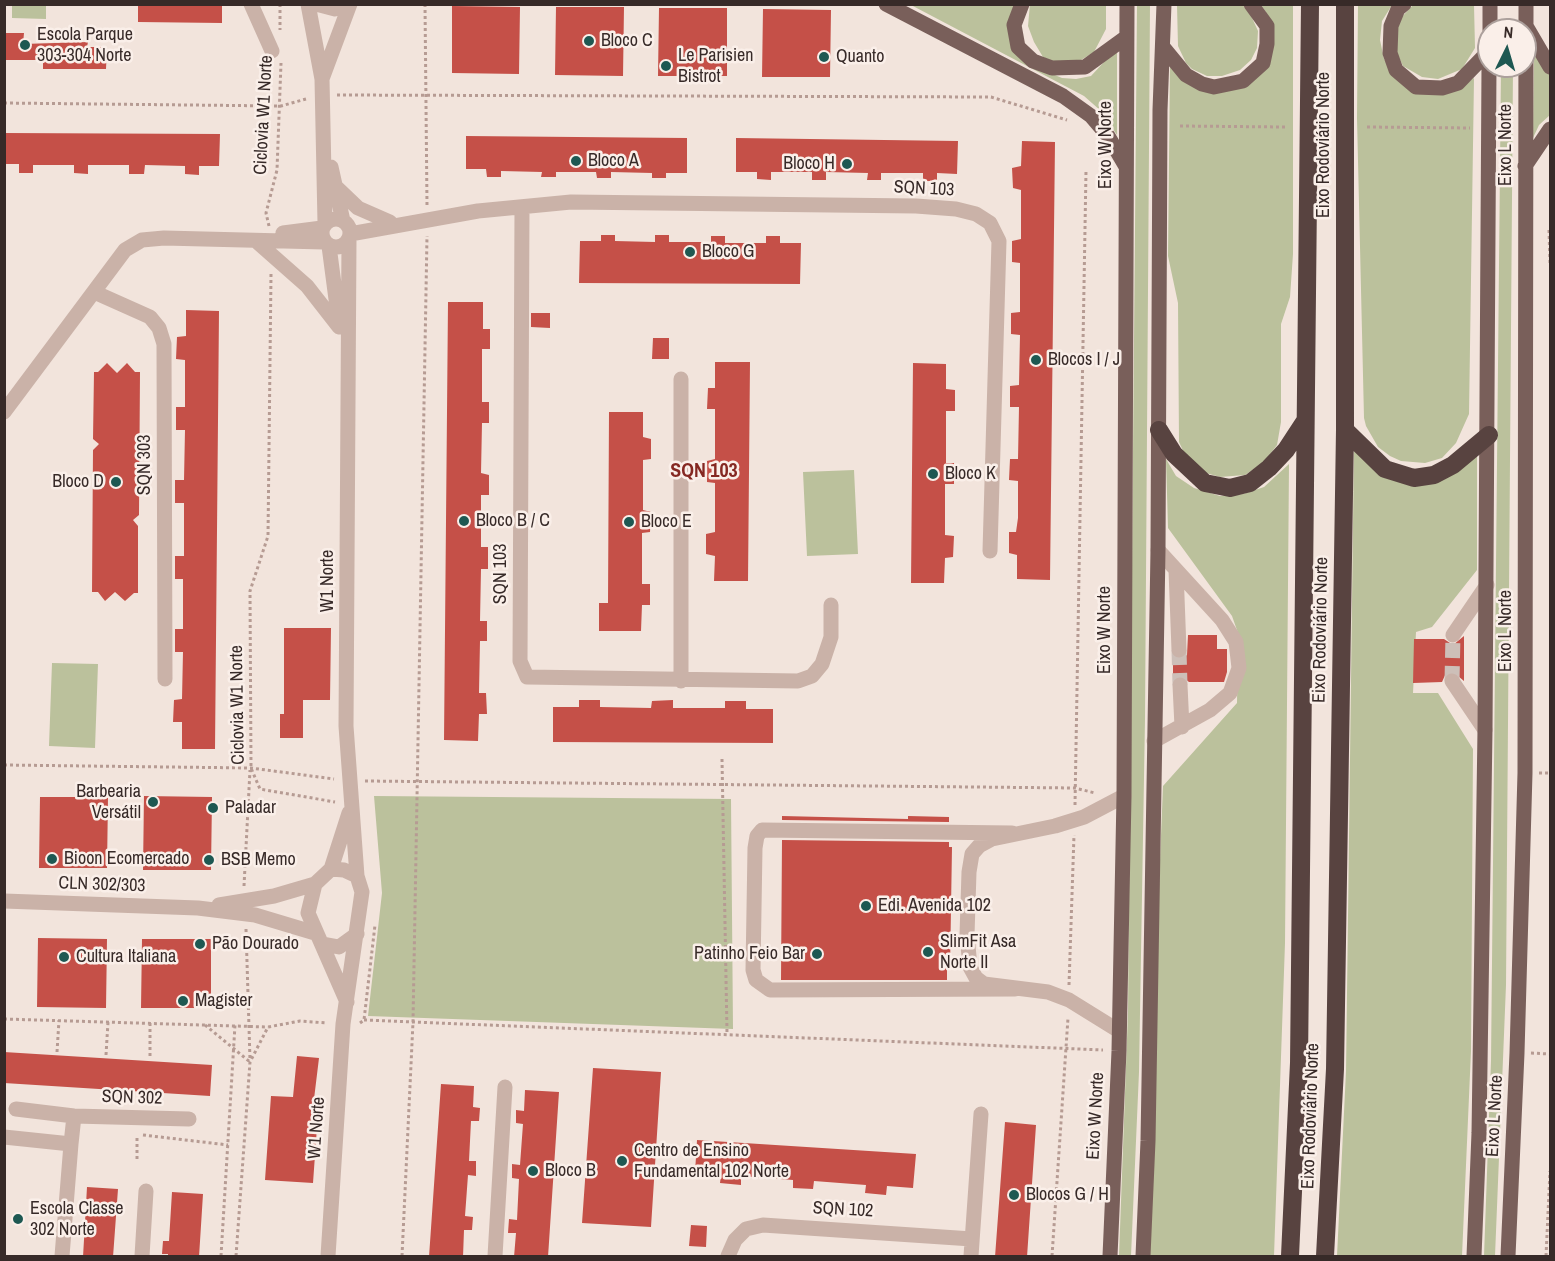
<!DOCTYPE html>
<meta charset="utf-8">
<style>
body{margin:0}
#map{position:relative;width:1555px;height:1261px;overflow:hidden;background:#f2e4dc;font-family:"Archivo Narrow",sans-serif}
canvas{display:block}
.frame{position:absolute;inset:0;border:6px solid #372a28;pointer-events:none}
.north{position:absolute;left:1477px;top:18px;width:60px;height:60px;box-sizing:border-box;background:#faefe9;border:2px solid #aca09c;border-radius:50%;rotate:5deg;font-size:16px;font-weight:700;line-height:24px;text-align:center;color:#372a28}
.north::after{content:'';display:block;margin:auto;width:21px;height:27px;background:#1e5852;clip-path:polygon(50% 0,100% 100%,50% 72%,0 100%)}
</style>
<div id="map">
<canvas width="1555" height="1261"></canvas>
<div class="frame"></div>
<div class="north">N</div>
</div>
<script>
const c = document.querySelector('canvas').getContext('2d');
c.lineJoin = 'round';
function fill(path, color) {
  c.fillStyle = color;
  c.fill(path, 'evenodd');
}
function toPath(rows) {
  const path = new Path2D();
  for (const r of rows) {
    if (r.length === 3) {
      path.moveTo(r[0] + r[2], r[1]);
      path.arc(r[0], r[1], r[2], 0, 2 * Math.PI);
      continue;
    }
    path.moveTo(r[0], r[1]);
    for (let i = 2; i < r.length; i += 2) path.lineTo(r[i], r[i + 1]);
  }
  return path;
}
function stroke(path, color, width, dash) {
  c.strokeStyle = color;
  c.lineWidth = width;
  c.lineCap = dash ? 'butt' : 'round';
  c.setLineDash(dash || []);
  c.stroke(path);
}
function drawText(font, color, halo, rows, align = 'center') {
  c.font = font + ' "Archivo Narrow",sans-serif';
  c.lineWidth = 5;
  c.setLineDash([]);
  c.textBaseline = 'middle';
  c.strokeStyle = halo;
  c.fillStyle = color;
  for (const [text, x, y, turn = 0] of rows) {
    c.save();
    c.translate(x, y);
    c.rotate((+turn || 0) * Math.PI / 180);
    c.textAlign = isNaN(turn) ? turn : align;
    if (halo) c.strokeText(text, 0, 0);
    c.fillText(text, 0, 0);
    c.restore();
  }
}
fill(toPath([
 [1030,4,1106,5,1106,29,1094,52,1081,60,1059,65,1043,57,1034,42,1028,26],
 [1150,4,1145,719,1139,1072,1131,1256,1119,1256,1128,1012,1137,5],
 [12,5,46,5,46,19,12,18],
 [911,5,1018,5,1010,29,1050,73,1062,78,1076,79,1091,76,1117,48,1117,135,1101,111,1084,96],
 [1177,5,1242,5,1248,9,1258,31,1257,48,1251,60,1240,70,1222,76,1207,76,1192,69,1186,63,1178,46],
 [1261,5,1293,5,1293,254,1290,297,1281,324,1281,422,1277,445,1264,462,1245,475,1220,477,1206,473,1187,459,1179,442,1178,303,1168,256,1170,65,1197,87,1260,71,1266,12],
 [1358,5,1392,5,1382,21,1380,40,1384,59,1398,79,1467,83,1474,78,1469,414,1456,443,1442,458,1425,463,1401,461,1390,456,1378,447,1366,426,1364,418,1357,118],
 [1413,5,1474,5,1475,48,1462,69,1438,79,1422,77,1403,66,1395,49,1398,21],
 [1534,52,1550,72,1550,115,1539,125,1533,138],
 [1501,66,1513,66,1506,985,1495,1256,1484,1256,1491,1061],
 [1354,446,1398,480,1477,448,1477,570,1432,627,1416,632,1413,693,1438,693,1473,749,1471,1051,1462,1256,1337,1256,1346,1071],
 [1166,459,1176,476,1194,488,1220,496,1243,494,1264,487,1289,464,1285,943,1274,1256,1144,1256,1163,786,1237,703,1238,633,1232,616,1168,528],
 [854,470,858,554,807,556,803,472],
 [52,663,98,664,95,748,49,746],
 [374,796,731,799,733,1029,368,1016,382,893]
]), '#bbc19c');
fill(toPath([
 [138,4,222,4,222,23,138,22],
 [452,6,520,7,519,74,452,73],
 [556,7,624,7,623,76,555,75],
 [659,8,727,8,727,76,658,76],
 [763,9,831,10,830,77,762,77],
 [4,33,24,33,23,44,88,42,87,47,107,47,106,69,43,69,43,60,4,60],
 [4,133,220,134,219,166,199,166,199,175,185,174,185,166,145,165,144,174,129,174,129,165,88,165,88,174,74,173,74,165,33,165,33,173,19,173,19,164,4,164],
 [466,136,687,138,687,173,666,173,666,178,652,178,652,173,611,172,611,178,597,178,596,172,556,172,556,177,541,177,542,172,501,171,501,177,487,177,486,169,466,169],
 [736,138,958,141,957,174,937,173,937,181,923,181,923,173,881,173,881,180,867,180,868,173,826,172,826,180,812,180,812,172,771,172,771,180,757,179,757,172,736,172],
 [1022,141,1055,142,1050,580,1017,579,1017,555,1009,553,1009,532,1016,532,1018,518,1018,481,1009,480,1010,459,1018,459,1019,407,1010,407,1010,386,1019,385,1020,335,1011,334,1011,313,1020,312,1020,263,1012,262,1012,241,1021,239,1021,190,1013,188,1012,168,1021,166],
 [601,235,615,235,615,241,655,242,655,235,669,235,669,242,711,242,711,236,725,236,725,243,766,243,766,236,780,236,780,243,801,243,800,284,579,283,580,241,601,241],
 [448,302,483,302,483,329,490,329,490,349,482,349,482,402,489,402,489,423,482,423,481,473,489,475,489,495,481,495,481,547,488,547,488,569,481,569,480,621,487,621,487,641,480,641,479,693,486,693,487,714,479,714,478,741,444,740],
 [186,310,219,311,215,749,182,749,182,722,173,722,174,700,182,699,183,652,175,652,175,629,183,629,183,579,175,579,175,556,184,556,184,503,175,503,175,480,184,480,185,430,176,430,176,407,185,407,185,360,176,359,177,337,186,336],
 [531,313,550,313,550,328,531,327],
 [653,338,669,338,669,359,652,359],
 [715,362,750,362,748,581,714,581,715,556,706,554,706,534,715,532,715,483,707,482,707,461,715,459,715,409,707,409,708,388,715,388],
 [107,363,117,373,127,363,135,372,140,372,139,515,133,520,138,526,138,593,134,593,125,601,115,592,105,601,98,592,92,592,93,450,99,444,93,439,94,372,98,372],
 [913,363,946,364,946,389,955,390,955,411,946,411,946,463,954,463,954,484,945,484,945,535,954,536,953,557,945,558,944,583,911,583],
 [609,412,643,412,643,437,651,439,651,459,643,460,643,510,651,512,650,532,642,533,642,584,650,584,650,605,642,605,641,631,599,631,599,603,608,603],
 [284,628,331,628,330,700,303,700,303,738,280,738,280,714,284,714],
 [1188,635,1217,635,1217,649,1227,649,1227,672,1224,682,1189,682,1180,675,1173,679,1173,657,1180,660,1187,655],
 [1464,636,1464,681,1452,671,1446,673,1442,682,1413,683,1414,639,1444,639,1453,645],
 [579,700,600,700,600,707,651,708,652,701,673,700,673,708,725,708,725,701,746,701,746,709,773,709,773,743,553,742,553,707,579,707],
 [144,796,212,797,211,870,143,870],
 [40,797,108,797,107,868,39,868],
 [782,816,908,819,908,816,949,817,949,822,782,820],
 [782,840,949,842,949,847,952,847,950,970,947,969,947,980,781,980],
 [38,938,107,939,106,1008,37,1007],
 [142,939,211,939,211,1008,141,1008],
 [4,1052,212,1065,210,1096,4,1083],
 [297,1056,319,1058,314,1099,319,1099,313,1183,265,1180,271,1096,293,1097],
 [593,1068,661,1072,651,1227,582,1223],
 [441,1084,474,1086,473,1107,480,1108,479,1121,471,1121,469,1161,476,1161,476,1176,468,1175,465,1216,473,1217,472,1230,464,1230,463,1257,429,1257],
 [525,1090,559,1092,548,1257,514,1257,516,1233,508,1233,509,1219,517,1220,519,1179,512,1178,512,1164,520,1165,523,1124,516,1123,516,1110,524,1111],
 [1005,1122,1036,1125,1027,1257,995,1257],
 [697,1140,916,1154,913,1188,887,1186,886,1195,865,1193,866,1185,814,1181,813,1189,793,1188,793,1180,741,1176,741,1185,720,1183,721,1175,695,1173],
 [87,1187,118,1189,113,1257,83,1257],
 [172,1192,203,1194,199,1257,168,1257,168,1254,162,1254,163,1241,169,1241],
 [691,1225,707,1226,706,1247,689,1246]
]), '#c55048');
stroke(toPath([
 [1179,650,1180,685],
 [1452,681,1453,635]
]), '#cdbfb8', 15, [15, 8]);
stroke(toPath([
 [280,4,280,30],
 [425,4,427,205],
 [337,95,991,97,1067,120],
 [4,103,281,106,306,99],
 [1180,126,1285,127],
 [1367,127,1470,128],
 [269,226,266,213,277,170,281,63],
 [1549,230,1550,263],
 [271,274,268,536,250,591,251,768,260,789,335,802],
 [722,759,727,1033],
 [4,765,251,768,334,779],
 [1539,773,1550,773],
 [365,781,1075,788,1095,793],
 [1075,805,1086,171],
 [244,886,250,770],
 [246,929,250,1060],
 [1069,985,1074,835],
 [4,1019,268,1027],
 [364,1020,1103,1050],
 [360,1023,364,1020,375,925],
 [205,1025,250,1062],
 [57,1052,59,1020],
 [1531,1053,1550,1054],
 [106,1055,108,1022],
 [150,1056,150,1022],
 [143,1135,228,1145],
 [137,1159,137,1135],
 [221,1256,235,1025],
 [236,1256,250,1062,268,1027,300,1021,327,1023],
 [402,1256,413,1022,427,236],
 [1052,1256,1068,1018],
 [1546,1256,1550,1171]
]), '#b69b93', 3, [3, 3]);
stroke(toPath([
 [251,4,272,51],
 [308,4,322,79,325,223],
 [316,4,335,9,349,4],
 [322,79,350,4],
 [331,167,343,221],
 [336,187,358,208,390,222],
 [522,207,520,661,527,677,798,681,812,676,822,664,831,637,831,605],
 [336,233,14],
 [283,233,322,228],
 [350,234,478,211,571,202,916,206,956,209,976,214,990,223,999,241,990,551],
 [256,241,307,286,339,327],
 [329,246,339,322],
 [94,292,150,317,159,328,164,344,165,679],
 [681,379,681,681],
 [4,412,125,250,142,240,164,238,324,242],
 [1176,570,1179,650],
 [1453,635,1487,585],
 [1452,681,1485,730],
 [1180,685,1182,727],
 [1154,741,1210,710,1230,693,1239,668,1236,642,1222,620,1158,550],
 [1012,833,762,830,757,836,755,848,753,970,756,980,770,990,1015,989],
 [331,869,349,813],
 [4,901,198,908,255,915,315,933],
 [219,905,274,896,315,884],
 [323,944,339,947,357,934],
 [347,1002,308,913,315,884,331,869,344,870,357,876],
 [1119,1031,1069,1000,1048,992,984,984,976,978,970,967,967,935,969,872,972,854,979,846,992,839,1055,826,1084,817,1124,796],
 [16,1109,74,1116,189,1119],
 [4,1137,71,1144,62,1256],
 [71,1144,74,1116],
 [142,1256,146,1191],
 [328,1256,343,1024,362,892,357,876,346,726,349,240],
 [495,1256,505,1087],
 [728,1256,735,1240,746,1229,763,1225,972,1239],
 [971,1256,981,1114]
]), '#cab2a8', 15);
stroke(toPath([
 [886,4,1063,96,1091,116,1108,136,1125,165],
 [1022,4,1014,25,1018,47,1033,61,1052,68,1085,67,1125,38],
 [1404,4,1398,9,1391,26,1390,53,1396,70,1416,87,1442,88,1458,83,1489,51],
 [1526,26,1550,67],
 [1490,30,1490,4],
 [1163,47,1186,75,1202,84,1214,87,1243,81,1263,63,1267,44,1267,26,1251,4],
 [1525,166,1550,129],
 [1110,1256,1119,1051,1124,796,1127,4],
 [1143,1256,1148,1141,1158,550,1160,110,1164,4],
 [1474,1256,1479,1133,1485,730,1489,66],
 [1508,1256,1517,1053,1525,773,1526,4]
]), '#795f5a', 15);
stroke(toPath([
 [1159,430,1174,454,1205,483,1230,488,1250,483,1269,468,1286,450,1305,421],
 [1345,430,1385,469,1414,478,1434,475,1453,465,1489,435],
 [1290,1256,1299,1063,1310,4],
 [1325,1256,1335,1069,1345,430,1345,4]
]), '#584340', 18);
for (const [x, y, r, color] of [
 [589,41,6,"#1e5852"],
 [25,45,6,"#1e5852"],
 [824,57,6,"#1e5852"],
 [666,66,6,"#1e5852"],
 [576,161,6,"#1e5852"],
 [847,164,6,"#1e5852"],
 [690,252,6,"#1e5852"],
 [1036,360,6,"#1e5852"],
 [933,474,6,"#1e5852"],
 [116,482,6,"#1e5852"],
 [464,521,6,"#1e5852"],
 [629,522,6,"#1e5852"],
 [153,802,6,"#1e5852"],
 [213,808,6,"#1e5852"],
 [52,859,6,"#1e5852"],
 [209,860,6,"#1e5852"],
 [866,906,6,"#1e5852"],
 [200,944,6,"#1e5852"],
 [928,952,6,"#1e5852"],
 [817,954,6,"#1e5852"],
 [64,957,6,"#1e5852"],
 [183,1001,6,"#1e5852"],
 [622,1161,6,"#1e5852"],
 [533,1171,6,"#1e5852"],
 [1014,1195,6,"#1e5852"],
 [18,1219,6,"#1e5852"]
]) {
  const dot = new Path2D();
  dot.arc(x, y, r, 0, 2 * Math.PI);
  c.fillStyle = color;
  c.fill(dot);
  stroke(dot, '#faefe9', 2);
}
drawText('18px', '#372a28', '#faefe9', [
 ["Escola Parque",37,35],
 ["303-304 Norte",37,56],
 ["Bloco C",601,41],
 ["Le Parisien",678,56],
 ["Bistrot",678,77],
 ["Quanto",836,57],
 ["Bloco A",588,161],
 ["Bloco H",835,164,"right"],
 ["Bloco G",702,252],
 ["Blocos I / J",1048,360],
 ["Bloco K",945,474],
 ["Bloco D",104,482,"right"],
 ["Bloco B / C",476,521],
 ["Bloco E",641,522],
 ["Barbearia",141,792,"right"],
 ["Versátil",141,813,"right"],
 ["Paladar",225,808],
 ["Bioon Ecomercado",64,859],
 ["BSB Memo",221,860],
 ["Edi. Avenida 102",878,906],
 ["SlimFit Asa",940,942],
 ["Norte II",940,963],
 ["Pão Dourado",212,944],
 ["Patinho Feio Bar",805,954,"right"],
 ["Cultura Italiana",76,957],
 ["Magister",195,1001],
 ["Centro de Ensino",634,1151],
 ["Fundamental 102 Norte",634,1172],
 ["Bloco B",545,1171],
 ["Blocos G / H",1026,1195],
 ["Escola Classe",30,1209],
 ["302 Norte",30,1230]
], 'left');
drawText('18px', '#372a28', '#faefe9', [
 ["Ciclovia W1 Norte",264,115,-87],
 ["Eixo W Norte",1106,145,-90],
 ["Eixo Rodoviário Norte",1324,145,-90],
 ["Eixo L Norte",1506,145,-90],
 ["SQN 103",924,189,3],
 ["SQN 303",145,465,-90],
 ["SQN 103",501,574,-90],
 ["W1 Norte",328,581,-90],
 ["Eixo W Norte",1105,630,-90],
 ["Eixo Rodoviário Norte",1321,630,-89],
 ["Eixo L Norte",1506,631,-90],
 ["Ciclovia W1 Norte",238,705,-91],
 ["CLN 302/303",102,885,2],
 ["SQN 302",132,1098,2],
 ["Eixo W Norte",1096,1116,-87],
 ["Eixo Rodoviário Norte",1311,1116,-88],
 ["Eixo L Norte",1495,1116,-87],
 ["W1 Norte",317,1128,-86],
 ["SQN 102",843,1210,3]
]);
drawText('bold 20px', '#852822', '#faefe9', [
 ["SQN 103",704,472]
]);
</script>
